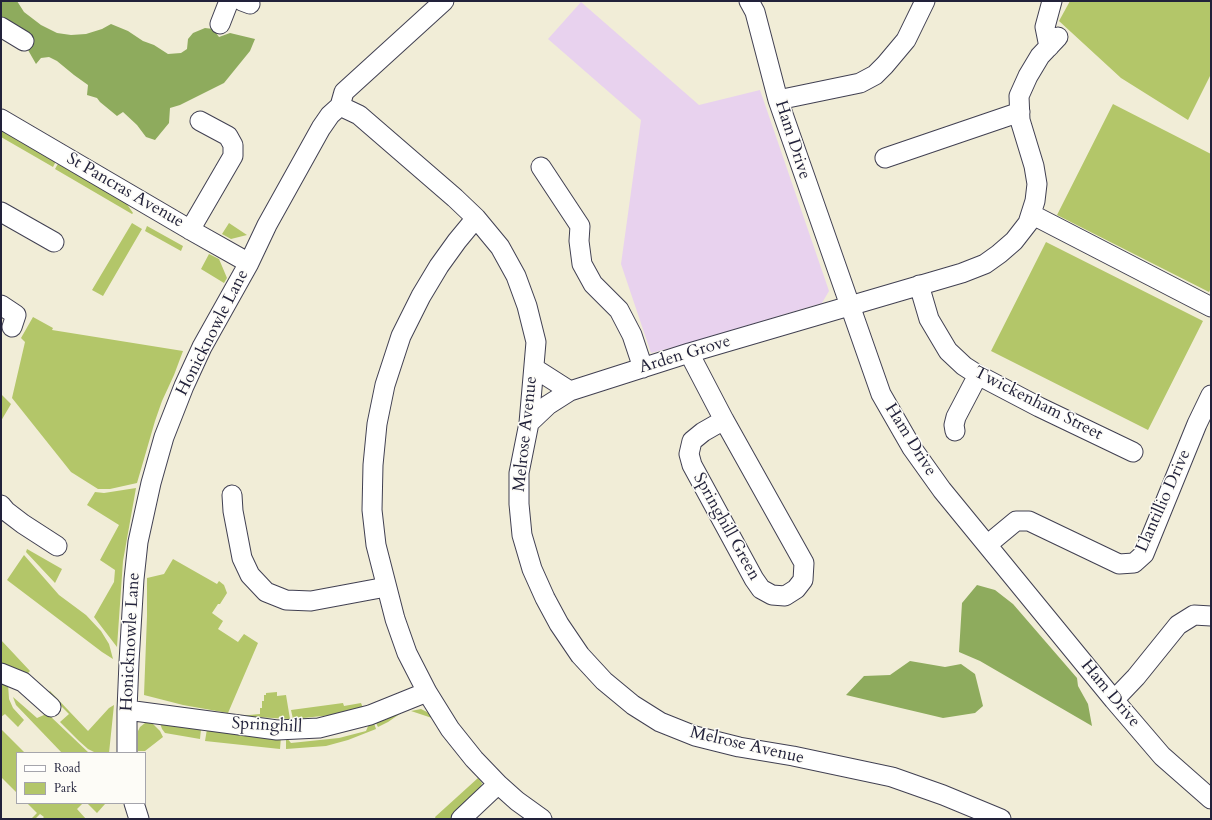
<!DOCTYPE html>
<style>
body{margin:0}
#map{position:relative;width:1212px;height:820px;overflow:hidden;background:#f1edd7;font-family:Cardo,serif}
canvas{display:block}
.frame{position:absolute;inset:0;border:2px solid #22223b;pointer-events:none}
.legend{position:absolute;left:16px;top:752px;width:130px;height:52px;box-sizing:border-box;background:#fdfcf7;border:1px solid #a5a5ac;margin:0;padding:5px 7px;list-style:none;font-size:12px;color:#22223b}
.legend li{display:flex;align-items:center;gap:8px;height:20px}
.legend b{width:20px;border:1px solid #a5a5ac}
</style>
<div id="map">
<canvas width="1212" height="820"></canvas>
<div class="frame"></div>
<ul class="legend">
<li><b style="height:5px;background:#fff"></b>Road</li>
<li><b style="height:11px;background:#b3c669"></b>Park</li>
</ul>
</div>
<script>
const c = document.querySelector('canvas').getContext('2d');
c.lineJoin = 'round';
function fill(path, color) {
  c.fillStyle = color;
  c.fill(path, 'evenodd');
}
function toPath(rows) {
  const path = new Path2D();
  for (const r of rows) {
    path.moveTo(r[0], r[1]);
    for (let i = 2; i < r.length; i += 2) path.lineTo(r[i], r[i + 1]);
  }
  return path;
}
function stroke(path, color, width, dash) {
  c.strokeStyle = color;
  c.lineWidth = width;
  c.lineCap = dash ? 'butt' : 'round';
  c.setLineDash(dash || []);
  c.stroke(path);
}
function drawText(font, color, halo, rows, align = 'center') {
  c.font = font + ' Cardo,serif';
  c.lineWidth = 3;
  c.setLineDash([]);
  c.textBaseline = 'middle';
  c.strokeStyle = halo;
  c.fillStyle = color;
  for (const [text, x, y, turn = 0] of rows) {
    c.save();
    c.translate(x, y);
    c.rotate((+turn || 0) * Math.PI / 180);
    c.textAlign = isNaN(turn) ? turn : align;
    if (halo) c.strokeText(text, 0, 0);
    c.fillText(text, 0, 0);
    c.restore();
  }
}
fill(toPath([
 [581,2,699,105,760,90,829,291,822,303,678,346,651,353,621,264,641,120,548,39]
]), '#e8d2ee');
fill(toPath([
 [1070,1,1211,1,1211,74,1188,120,1121,78,1059,21],
 [1113,104,1211,154,1211,288,1209,292,1057,215],
 [1,129,56,161,53,167,1,137],
 [59,162,124,200,133,213,132,214,55,169],
 [132,223,142,229,103,296,92,290],
 [229,223,247,235,231,239,222,234],
 [147,226,183,246,181,251,145,231],
 [1046,242,1203,321,1148,430,991,351],
 [209,254,219,259,227,278,224,283,201,269],
 [33,317,53,328,52,330,183,351,174,375,162,401,155,421,137,483,110,489,98,489,71,472,12,398,25,342,21,338],
 [1,394,11,404,1,421],
 [136,488,123,561,117,647,94,617,114,582,115,570,100,560,119,525,87,505,95,492,104,493],
 [27,549,62,569,55,583,26,552],
 [24,555,59,595,86,615,101,631,109,644,113,659,102,652,7,580],
 [173,559,217,584,219,581,224,585,227,593,220,604,218,604,212,613,223,621,218,629,238,642,244,634,258,643,228,713,183,705,144,695,147,616,147,578,164,574],
 [1,640,30,671,26,675,1,666],
 [1,681,8,684,9,699,13,708,24,720,18,727,5,714,1,717],
 [50,691,88,731,109,708,114,705,109,753,96,753,88,749,79,741,60,722,69,714,48,693],
 [277,692,277,696,286,695,290,719,239,716,260,714,260,708,262,708,262,701,264,701,264,695,266,695,266,693],
 [13,697,37,718,44,715,50,716,89,753,62,753,16,705],
 [343,703,344,706,361,703,363,708,332,715,293,719,291,710],
 [421,709,427,712,432,718,411,711],
 [404,711,388,722,378,727,375,721,387,718],
 [145,723,152,723,160,731,163,737,145,751,138,751,138,731,140,727],
 [160,723,201,729,200,739,165,733,162,729],
 [374,723,376,729,348,740,326,746,286,749,286,737,291,743,339,738,366,731,369,724],
 [1,729,25,753,17,753,17,793,1,777],
 [207,729,281,737,280,749,205,741],
 [478,778,482,783,480,791,451,819,436,819,435,817],
 [27,803,76,803,77,804,83,803,77,809,86,819,42,819,44,817,40,814,35,819,31,819,37,813],
 [87,803,105,803,105,804,97,813]
]), '#b3c669');
fill(toPath([
 [1,1,17,1,24,12,41,25,57,33,71,35,86,34,102,29,111,24,128,31,143,41,154,45,168,54,181,53,187,49,188,39,193,33,205,28,213,29,219,37,230,33,255,39,250,51,224,83,180,105,170,108,169,123,155,140,146,137,137,125,123,112,117,116,100,102,97,98,87,95,88,85,74,75,57,61,49,57,41,58,36,64,28,50,27,36,1,22],
 [977,585,995,590,1013,604,1077,678,1078,686,1088,704,1092,726,980,661,959,652,962,603],
 [910,661,945,667,961,664,975,674,983,706,975,713,943,718,846,695,864,676,890,675]
]), '#8eab5d');
const minor = toPath([
 [242,1,250,4],
 [749,1,755,12,778,100,881,394,912,448,942,490,1114,700,1162,756,1211,799],
 [220,24,229,1],
 [1,27,24,41],
 [1049,47,1045,27,1052,1],
 [778,100,860,83,875,75,885,65,906,40,925,1],
 [340,106,359,115,455,198,476,218,500,247,516,276,527,306,536,342,529,423,519,473,519,504,522,535,532,569,545,598,559,624,580,655,604,681,633,705,660,722,695,736,739,747,793,756,892,777,943,795,1001,819],
 [1,119,194,232,249,263],
 [885,158,1020,112],
 [541,167,580,226,579,241,582,264,593,284,619,310,632,335,643,368],
 [1,212,54,242],
 [1031,214,1211,307],
 [476,218,457,241,439,266,421,296,401,336,385,385,377,424,373,465,372,510,376,545,395,619,407,653,427,692,450,729,474,759,498,784,517,801,542,819],
 [190,230,233,156,233,145,228,136,200,121],
 [919,285,929,319,948,351,964,366,978,375,1039,407,1133,452],
 [1,305,16,315,12,327],
 [689,353,724,420,804,563,803,580,796,589,785,596,772,595,761,589,754,579,692,465,689,454,692,441,703,432,724,420],
 [534,368,570,391],
 [529,423,548,405,570,391,689,353,962,273,985,264,999,254,1014,241,1028,223,1035,201,1037,184,1034,166,1020,120,1019,96,1028,76,1040,56,1058,37],
 [955,431,954,425,956,417,978,375],
 [232,495,233,511,242,558,250,575,266,592,286,600,311,601,386,587],
 [1,505,6,511,23,524,57,546],
 [987,545,1016,521,1029,521,1119,564,1134,563,1144,554,1197,424,1211,395],
 [1,673,23,682,51,707],
 [1114,700,1136,677,1178,625,1194,615,1211,616],
 [127,710,277,730,319,728,370,715,427,692],
 [127,753,127,710,129,662,134,579,138,542,151,483,164,437,184,386,202,347,249,263,267,225,321,128,330,115,340,106,344,92,444,1],
 [134,803,139,819],
 [461,819,498,784]
]);
stroke(minor, '#414052', 21);
stroke(minor, '#fff', 19);
drawText('17px', '#22223b', '#fdfcf7', [
 ["Ham Drive",792,140,72],
 ["St Pancras Avenue",125,191,30],
 ["Honicknowle Lane",213,333,-63],
 ["Arden Grove",685,355,-17],
 ["Twickenham Street",1038,404,27],
 ["Melrose Avenue",526,434,-84],
 ["Ham Drive",910,440,58],
 ["Llantillio Drive",1164,501,-66],
 ["Springhill Green",726,527,61],
 ["Honicknowle Lane",131,642,-87],
 ["Ham Drive",1110,694,50],
 ["Springhill",267,726,3],
 ["Melrose Avenue",747,746,13]
]);
</script>
